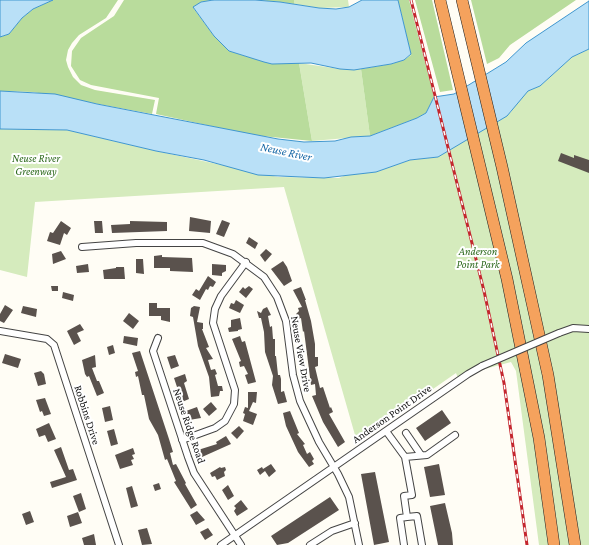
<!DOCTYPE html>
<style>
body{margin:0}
canvas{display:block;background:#fffdf5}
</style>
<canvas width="589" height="545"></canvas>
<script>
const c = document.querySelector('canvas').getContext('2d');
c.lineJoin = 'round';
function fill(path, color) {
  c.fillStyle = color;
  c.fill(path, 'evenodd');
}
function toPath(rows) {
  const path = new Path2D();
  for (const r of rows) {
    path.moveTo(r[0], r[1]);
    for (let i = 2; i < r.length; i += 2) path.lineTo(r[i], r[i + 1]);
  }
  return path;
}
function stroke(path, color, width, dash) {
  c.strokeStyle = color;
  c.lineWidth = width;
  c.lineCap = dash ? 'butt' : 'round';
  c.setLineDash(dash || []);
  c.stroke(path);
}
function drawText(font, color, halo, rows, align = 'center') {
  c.font = font + ' "Crimson Pro",serif';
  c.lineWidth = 4;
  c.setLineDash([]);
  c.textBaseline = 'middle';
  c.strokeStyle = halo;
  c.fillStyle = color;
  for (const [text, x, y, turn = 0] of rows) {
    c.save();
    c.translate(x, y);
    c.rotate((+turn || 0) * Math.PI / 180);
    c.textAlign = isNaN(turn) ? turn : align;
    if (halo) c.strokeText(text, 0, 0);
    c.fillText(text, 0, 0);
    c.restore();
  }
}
fill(toPath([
 [294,0,348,0,349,7,319,8,294,4],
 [589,49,589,545,539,545,516,371,511,362,481,370,459,381,456,373,357,442,284,187,35,202,27,277,0,270,0,129,67,130,156,151,278,177,339,178,346,175,376,172,410,160,438,157,511,112,515,104,528,91,540,86,572,57],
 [299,63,340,69,361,69,370,136,312,141]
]), '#d5ebbd');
fill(toPath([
 [53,0,118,0,106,18,79,35,72,43,68,50,66,60,68,67,73,77,81,85,95,90,155,100,152,114,33,92,0,91,0,37,9,34,22,18,33,9],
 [124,0,248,0,213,0,201,2,194,9,214,36,229,51,272,64,299,63,312,141,252,135,156,114,159,98,91,85,80,80,71,66,72,51,81,38,114,16],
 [255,0,294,0,294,4,280,2],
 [398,0,409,0,434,97,426,113,417,118,370,136,361,69,391,64,404,60,411,55],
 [415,0,432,0,453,90,440,92],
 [471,0,576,0,510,45,499,58,487,64]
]), '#b9dc9c');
const water = toPath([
 [0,0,53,0,33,9,22,18,9,34,0,37,0,0],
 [213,0,255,0,280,2,319,8,336,9,349,7,362,0,398,0,411,54,404,60,391,64,354,70,340,69,311,63,272,64,264,62,229,51,214,36,193,7,201,2,213,0],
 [589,1,589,49,572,57,540,86,528,91,507,116,438,157,410,160,376,172,324,178,258,175,204,160,156,151,67,130,0,129,0,91,55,94,97,104,278,139,304,142,335,141,351,137,370,136,417,118,426,113,434,97,454,94,506,62,526,43,589,1]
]);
fill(water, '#b9e0f7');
stroke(water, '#3f96cf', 1);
fill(toPath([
 [561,153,574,158,574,155,589,160,589,173,558,161],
 [190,217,211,221,210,233,189,231],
 [222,220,230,223,224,237,216,234],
 [61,221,71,228,67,235,64,233,60,245,47,241,50,232,53,233],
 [94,221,102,221,103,233,95,233],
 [130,221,167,222,167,231,112,233,111,225,130,224],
 [249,237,258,243,255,249,246,243],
 [266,249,272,254,265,262,260,255],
 [61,251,66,259,53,264,52,254],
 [162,255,162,257,192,258,193,272,170,271,170,268,154,268,154,256],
 [136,259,143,259,144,274,136,273],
 [283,261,287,267,292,281,284,286,271,269],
 [88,264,89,272,77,273,76,266],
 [212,264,226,265,226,271,222,273,222,276,212,275],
 [116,267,124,267,125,279,104,279,103,270,116,268],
 [208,276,216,282,213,287,210,286,208,290,206,289,200,300,192,295,196,289,199,291],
 [51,286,58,286,58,291,52,291],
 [249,286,253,289,246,298,239,292,243,287,245,289],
 [301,287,306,300,305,300,311,321,315,344,315,357,318,357,318,366,315,367,320,388,323,387,330,408,331,407,333,412,329,414,345,442,338,447,323,422,312,396,316,395,315,384,311,385,304,331,303,332,301,318,298,319,296,314,299,311,298,308,302,307,293,290],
 [63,292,74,295,73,301,62,298],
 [236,300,244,305,240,313,229,308,231,303,234,304],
 [149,303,157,303,157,308,170,308,170,322,161,320,161,316,149,316],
 [5,305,13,310,4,323,0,321,0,314],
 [23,306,37,309,36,317,21,313],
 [194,306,200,307,197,322,203,323,203,329,202,329,209,347,206,348,213,359,208,360,211,370,215,369,217,374,215,375,218,386,222,386,223,391,220,391,219,396,211,397,209,377,198,346,193,317,190,316,191,308],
 [267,307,271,315,268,316,270,327,272,326,273,339,275,339,275,356,276,356,278,375,280,375,281,379,281,392,284,391,287,402,278,404,272,385,273,376,265,352,264,332,261,318,259,318,257,311,261,313,263,309],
 [129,313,139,321,133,329,123,321],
 [240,318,242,329,238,330,238,331,229,332,228,328,231,327,231,320],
 [80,324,84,330,77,333,81,341,74,345,67,331],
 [124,336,138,338,137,346,123,343],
 [240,336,242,342,245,341,256,382,248,384,245,375,248,374,244,366,240,367,239,362,241,361,232,339],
 [113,345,115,353,109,355,107,347],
 [140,351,169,439,173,452,170,453,173,465,176,464,186,483,185,484,197,505,191,509,174,482,176,481,167,459,165,460,158,435,149,419,144,395,142,395,138,376,136,377,135,372,138,371,132,353],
 [5,354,21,359,18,368,2,363],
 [95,355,96,367,92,368,97,381,99,381,104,393,97,396,89,376,87,377,85,374,82,360],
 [175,355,179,366,171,369,167,357],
 [41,371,44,374,46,384,38,386,34,373],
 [185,374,187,381,184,383,189,399,182,402,174,378],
 [248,392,257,392,256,403,253,402,249,411,257,414,253,425,243,421,245,414,243,413,245,407,248,408],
 [45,398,51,414,44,416,42,411,40,412,36,400],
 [211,402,217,409,209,416,203,409],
 [110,406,113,420,105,422,102,408],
 [197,407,201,418,189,420,186,411],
 [442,410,451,423,425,441,416,428],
 [290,411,299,433,297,434,305,444,303,445,307,454,310,452,314,459,312,461,314,464,309,467,298,452,286,426,283,413],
 [49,423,56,439,48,442,45,435,39,437,36,429],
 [239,426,244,431,237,439,231,433],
 [114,429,118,444,111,446,107,431],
 [226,436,231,444,202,457,198,450,217,444,216,442],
 [61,447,69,470,73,469,77,480,52,488,50,482,66,477,54,450],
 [133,448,135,454,132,455,134,459,131,460,133,465,120,469,115,455],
 [271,464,276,471,269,477,265,471,260,475,257,470,262,467,263,469],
 [439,464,445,495,430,497,424,467],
 [220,467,221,468,225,467,226,470,224,472,225,476,217,480,215,476,212,477,210,473],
 [375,472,389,542,374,545,361,474],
 [159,483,161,489,155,491,153,485],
 [228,485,234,496,228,500,222,490],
 [132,486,138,506,131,508,126,488],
 [81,493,86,509,79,512,73,496],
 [330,497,339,510,288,543,277,545,271,536],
 [241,500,248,509,237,516,234,511,236,508,234,506],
 [445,503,452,533,453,545,438,545,430,506],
 [30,511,34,522,26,525,22,514],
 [197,511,205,520,196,525,190,515],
 [78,512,82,523,70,527,67,516],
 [147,528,152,544,142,545,138,530],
 [208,528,213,535,205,540,200,532],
 [94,534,96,545,84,545,82,538]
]), '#5a524d');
const street = toPath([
 [82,247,136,243,203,243,233,254,264,277,277,297,286,321,293,375,300,401,319,442,338,474,349,497,359,545],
 [0,331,47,339,54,345,119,545],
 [559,333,573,328,589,329],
 [158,338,153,351,188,457,194,473,241,545],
 [386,431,405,457,412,495,404,496,407,517,417,516,422,545],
 [406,433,421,455],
 [182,440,215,428,225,421,234,404,235,390,213,323,215,309,221,296,246,262],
 [405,457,427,455,455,435],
 [221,545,468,374,482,366],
 [310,545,332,531,355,523],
 [404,545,400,518,407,517]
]);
const highway = toPath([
 [440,0,507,279,539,438,554,545],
 [462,0,502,167,548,375,575,545]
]);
stroke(street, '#444', 8);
stroke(highway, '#222', 12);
stroke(street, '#fff', 6);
stroke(highway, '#f5a25d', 11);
const rail = toPath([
 [411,0,484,291,504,383,527,545]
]);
stroke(rail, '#c4262e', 3);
stroke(rail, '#fff', 1.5, [4.5]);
const streetBridge = toPath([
 [482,366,559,333]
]);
stroke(streetBridge, '#444', 8, []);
stroke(streetBridge, '#fff', 6);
drawText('italic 11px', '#2f6b1f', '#fff', [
 ["Neuse River",36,159],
 ["Greenway",36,172],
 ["Anderson",478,252],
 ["Point Park",478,265]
]);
drawText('11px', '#111', '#fff', [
 ["Neuse View Drive",301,354,80],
 ["Anderson Point Drive",392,414,-35],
 ["Robbins Drive",87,415,72],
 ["Neuse Ridge Road",189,426,71]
]);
drawText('italic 12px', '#1768a6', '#fff', [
 ["Neuse River",286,152,12]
]);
</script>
